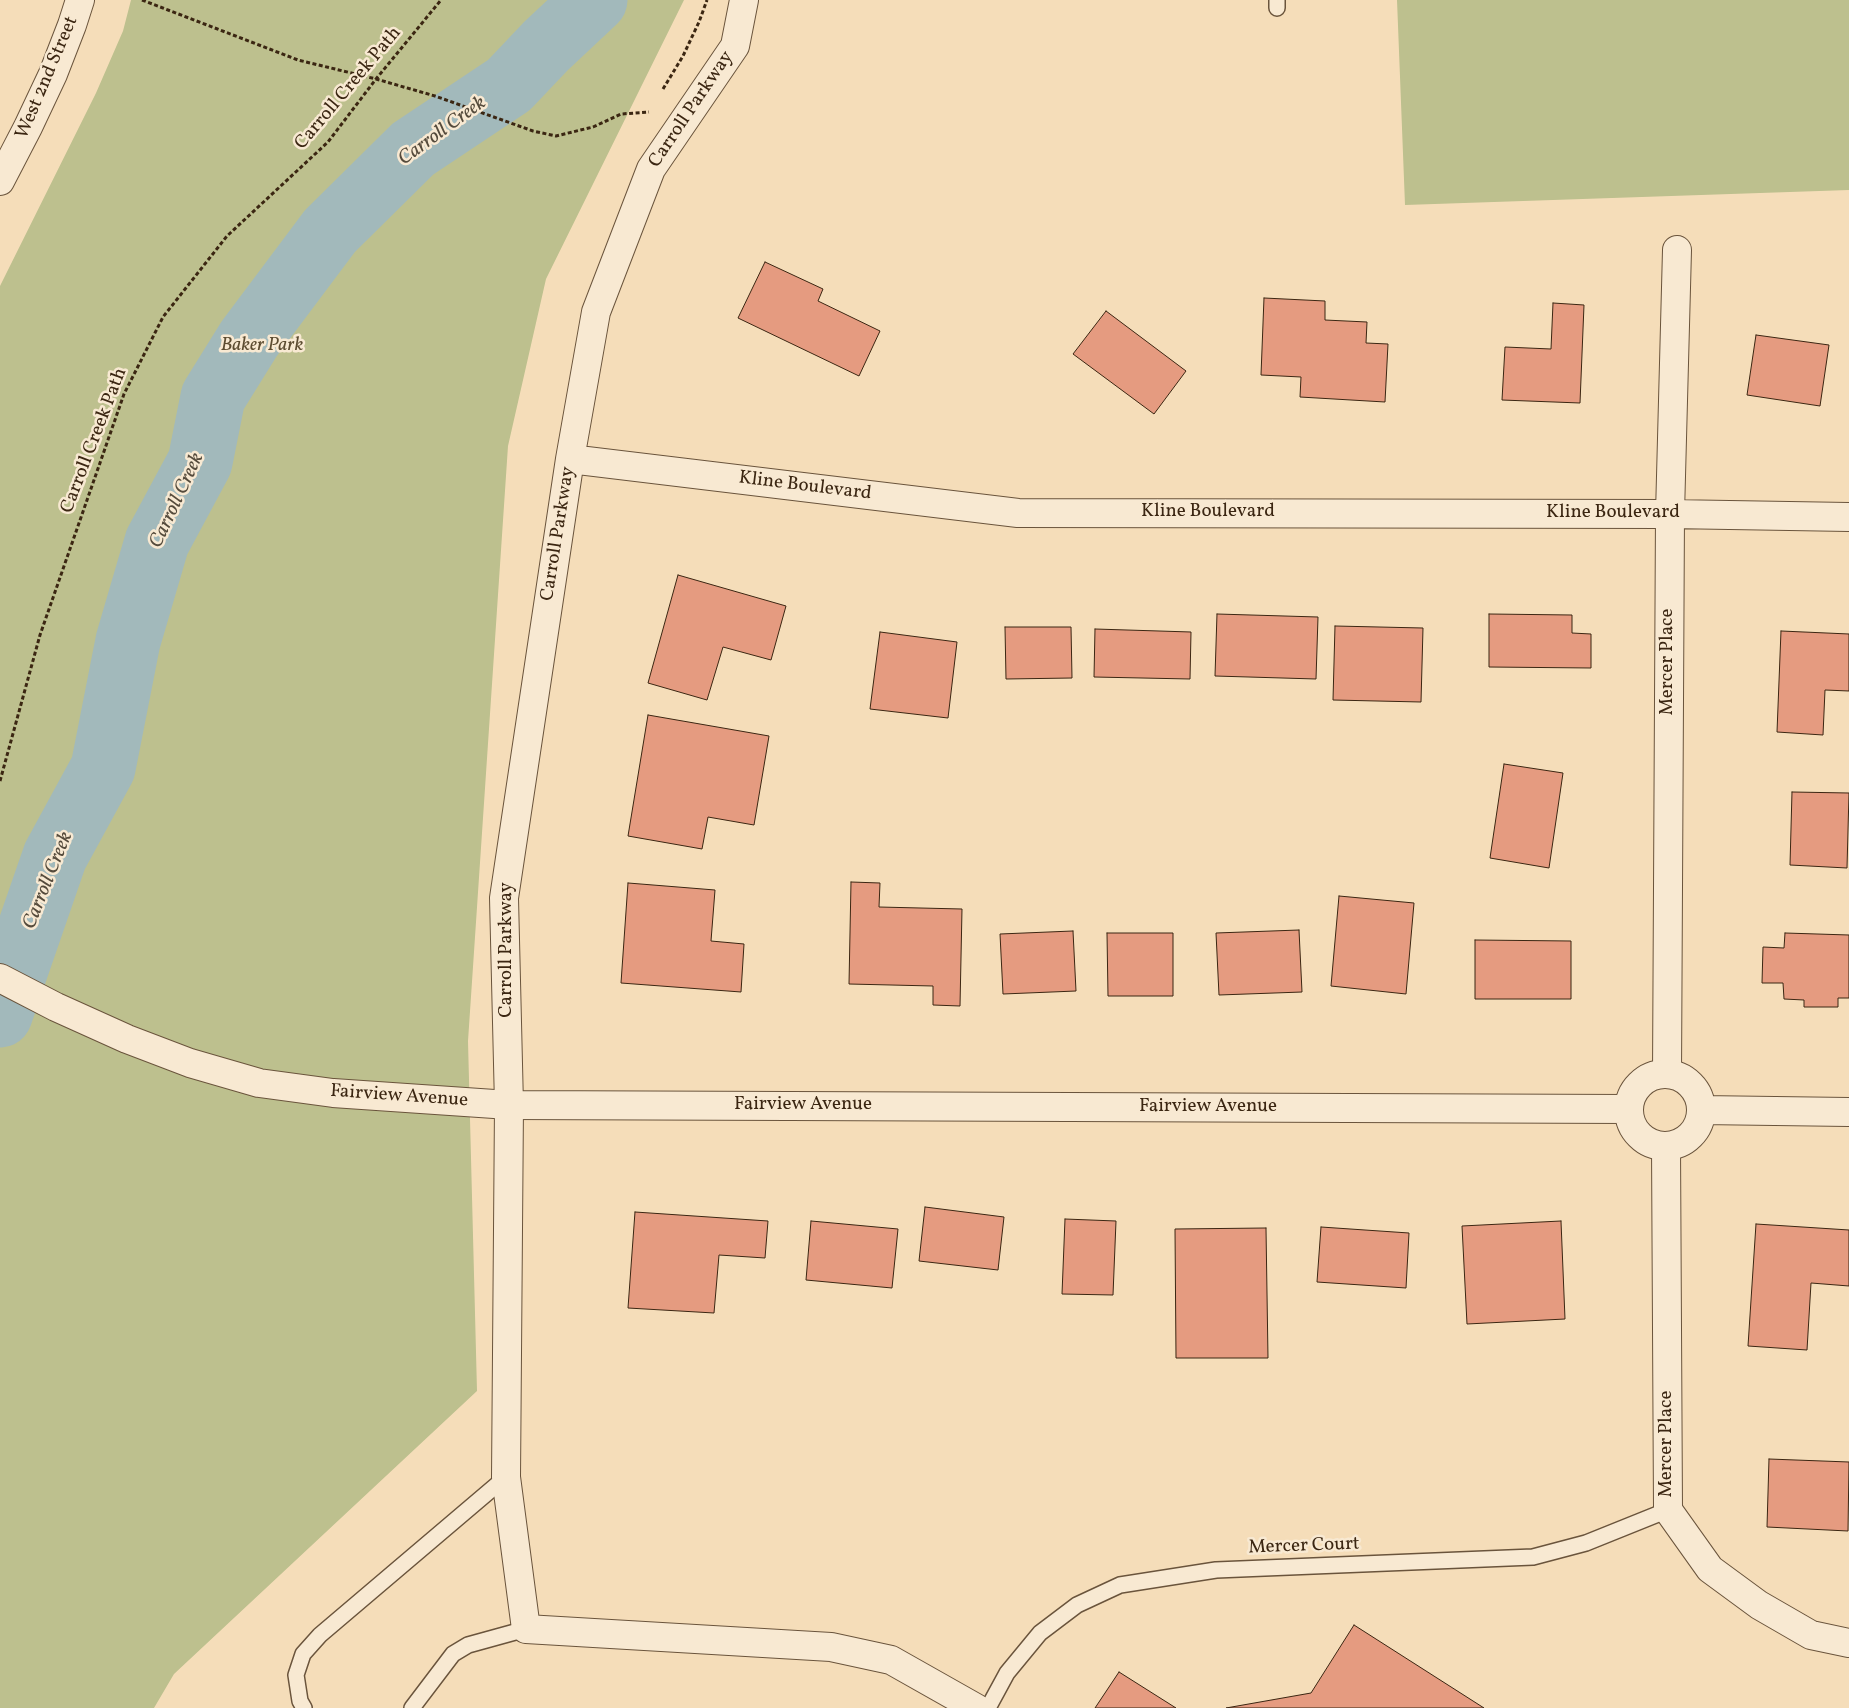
<!DOCTYPE html>
<style>
body{margin:0}
canvas{display:block;background:#f5ddb9}
</style>
<canvas width="1849" height="1708"></canvas>
<script>
const c = document.querySelector('canvas').getContext('2d');
c.lineJoin = 'round';
function fill(path, color) {
  c.fillStyle = color;
  c.fill(path, 'evenodd');
}
function toPath(rows) {
  const path = new Path2D();
  for (const r of rows) {
    if (r.length === 3) {
      path.moveTo(r[0] + r[2], r[1]);
      path.arc(r[0], r[1], r[2], 0, 2 * Math.PI);
      continue;
    }
    path.moveTo(r[0], r[1]);
    for (let i = 2; i < r.length; i += 2) path.lineTo(r[i], r[i + 1]);
  }
  return path;
}
function stroke(path, color, width, dash) {
  c.strokeStyle = color;
  c.lineWidth = width;
  c.lineCap = dash ? 'butt' : 'round';
  c.setLineDash(dash || []);
  c.stroke(path);
}
function drawText(font, color, halo, rows, align = 'center') {
  c.font = font + ' Vollkorn,serif';
  c.lineWidth = 5;
  c.setLineDash([]);
  c.textBaseline = 'middle';
  c.strokeStyle = halo;
  c.fillStyle = color;
  for (const [text, x, y, turn = 0] of rows) {
    c.save();
    c.translate(x, y);
    c.rotate((+turn || 0) * Math.PI / 180);
    c.textAlign = isNaN(turn) ? turn : align;
    if (halo) c.strokeText(text, 0, 0);
    c.fillText(text, 0, 0);
    c.restore();
  }
}
fill(toPath([
 [131,0,684,0,546,279,508,446,468,1041,477,1391,174,1674,154,1708,0,1708,0,286,96,93,123,31],
 [1397,0,1849,0,1849,190,1405,205]
]), '#bdc08e');
stroke(toPath([
 [0,1015,55,856,103,768,128,641,157,542,200,462,213,397,249,339,330,231,413,149,509,85,546,46,595,0]
]), '#a2b9bb', 65);
const building = toPath([
 [765,262,823,289,818,301,880,331,859,376,738,318,765,262],
 [1264,298,1325,301,1325,320,1367,322,1366,343,1388,344,1385,402,1300,397,1301,377,1261,375,1264,298],
 [1553,303,1584,305,1580,403,1502,400,1505,347,1551,349,1553,303],
 [1106,311,1186,371,1154,414,1073,354,1106,311],
 [1756,335,1829,345,1820,406,1747,395,1756,335],
 [678,575,786,606,771,660,723,647,707,700,648,683,678,575],
 [1217,614,1318,617,1316,679,1215,676,1217,614],
 [1489,614,1572,615,1572,633,1591,634,1591,668,1489,667,1489,614],
 [1335,626,1423,628,1421,702,1333,700,1335,626],
 [1005,627,1071,627,1072,678,1006,679,1005,627],
 [1095,629,1191,632,1190,679,1094,677,1095,629],
 [1781,631,1849,634,1849,691,1825,690,1823,735,1777,732,1781,631],
 [880,632,957,642,948,718,870,709,880,632],
 [648,715,769,736,754,825,708,817,702,849,628,836,648,715],
 [1504,764,1563,773,1549,868,1490,858,1504,764],
 [1792,792,1849,793,1847,868,1790,865,1792,792],
 [851,882,880,883,879,907,962,909,960,1006,933,1005,933,986,849,984,851,882],
 [628,883,715,890,711,941,744,944,741,992,621,983,628,883],
 [1339,896,1414,903,1406,994,1331,986,1339,896],
 [1299,930,1302,992,1219,995,1216,933,1299,930],
 [1073,931,1076,991,1003,994,1000,934,1073,931],
 [1107,933,1173,933,1173,996,1108,996,1107,933],
 [1785,933,1849,935,1849,998,1838,998,1838,1007,1804,1007,1804,1000,1784,999,1783,983,1762,983,1763,947,1784,948,1785,933],
 [1475,940,1571,941,1571,999,1475,999,1475,940],
 [925,1207,1004,1217,998,1270,919,1261,925,1207],
 [635,1212,768,1221,765,1258,719,1255,714,1313,628,1308,635,1212],
 [1065,1219,1116,1221,1113,1295,1062,1294,1065,1219],
 [811,1221,898,1229,892,1288,806,1280,811,1221],
 [1561,1221,1565,1319,1467,1324,1462,1226,1561,1221],
 [1756,1224,1849,1230,1849,1286,1811,1283,1807,1350,1748,1346,1756,1224],
 [1321,1227,1409,1233,1406,1288,1317,1282,1321,1227],
 [1266,1228,1268,1358,1176,1358,1175,1229,1266,1228],
 [1769,1459,1849,1462,1848,1531,1767,1527,1769,1459],
 [1354,1625,1484,1708,1226,1708,1311,1693,1354,1625],
 [1119,1672,1176,1708,1095,1708,1119,1672]
]);
fill(building, '#e59b80');
stroke(building, '#3b2612', 1);
const service = toPath([
 [1277,0,1277,8],
 [304,1708,300,1701,296,1675,303,1654,320,1635,506,1477],
 [412,1708,453,1654,468,1645,526,1629],
 [988,1708,1007,1673,1040,1633,1077,1605,1120,1585,1216,1570,1533,1557,1586,1543,1668,1510]
]);
const minor = toPath([
 [744,0,735,46,651,169,596,312,570,459,504,898,509,1105,506,1477,526,1629,831,1647,891,1660,976,1708],
 [570,459,1018,513,1670,514,1849,517],
 [1667,1074,1670,514,1677,250],
 [1666,1147,1668,1510,1710,1569,1759,1605,1811,1635,1849,1643]
]);
const tertiary = toPath([
 [0,181,28,127,53,74,72,25,80,0],
 [0,978,56,1007,127,1039,190,1063,259,1083,333,1093,509,1105,1629,1109],
 [1665,1110,36],
 [1701,1110,1849,1112]
]);
stroke(service, '#6a543c', 18);
stroke(minor, '#6a543c', 30);
stroke(tertiary, '#6a543c', 30);
stroke(toPath([
 [142,0,298,60,376,79,435,96,533,131,556,136,593,127,621,114,649,112],
 [663,89,683,56,699,22,707,0],
 [0,781,40,635,124,394,163,317,227,236,328,142,376,79,441,0]
]), '#3b2612', 3, [4, 2.5]);
stroke(service, '#f8e9d2', 15);
stroke(minor, '#f8e9d2', 28);
stroke(tertiary, '#f8e9d2', 28);
drawText('19px', '#3b2612', '#f8e9d2', [
 ["West 2nd Street",48,78,-67],
 ["Carroll Creek Path",349,89,-50],
 ["Carroll Parkway",692,110,-56],
 ["Carroll Creek Path",95,441,-69],
 ["Kline Boulevard",805,487,7],
 ["Kline Boulevard",1208,513],
 ["Kline Boulevard",1613,514],
 ["Carroll Parkway",559,534,-81],
 ["Mercer Place",1669,662,-90],
 ["Carroll Parkway",508,950,-90],
 ["Fairview Avenue",399,1097,4],
 ["Fairview Avenue",803,1106],
 ["Fairview Avenue",1208,1108],
 ["Mercer Place",1668,1444,-90],
 ["Mercer Court",1304,1547,-2]
]);
drawText('italic 19px', '#5c4c31', '#f8e9d2', [
 ["Baker Park",262,347]
]);
drawText('italic 20px', '#554b3c', '#f8e9d2', [
 ["Carroll Creek",443,132,-36],
 ["Carroll Creek",178,501,-65],
 ["Carroll Creek",49,881,-68]
]);
</script>
